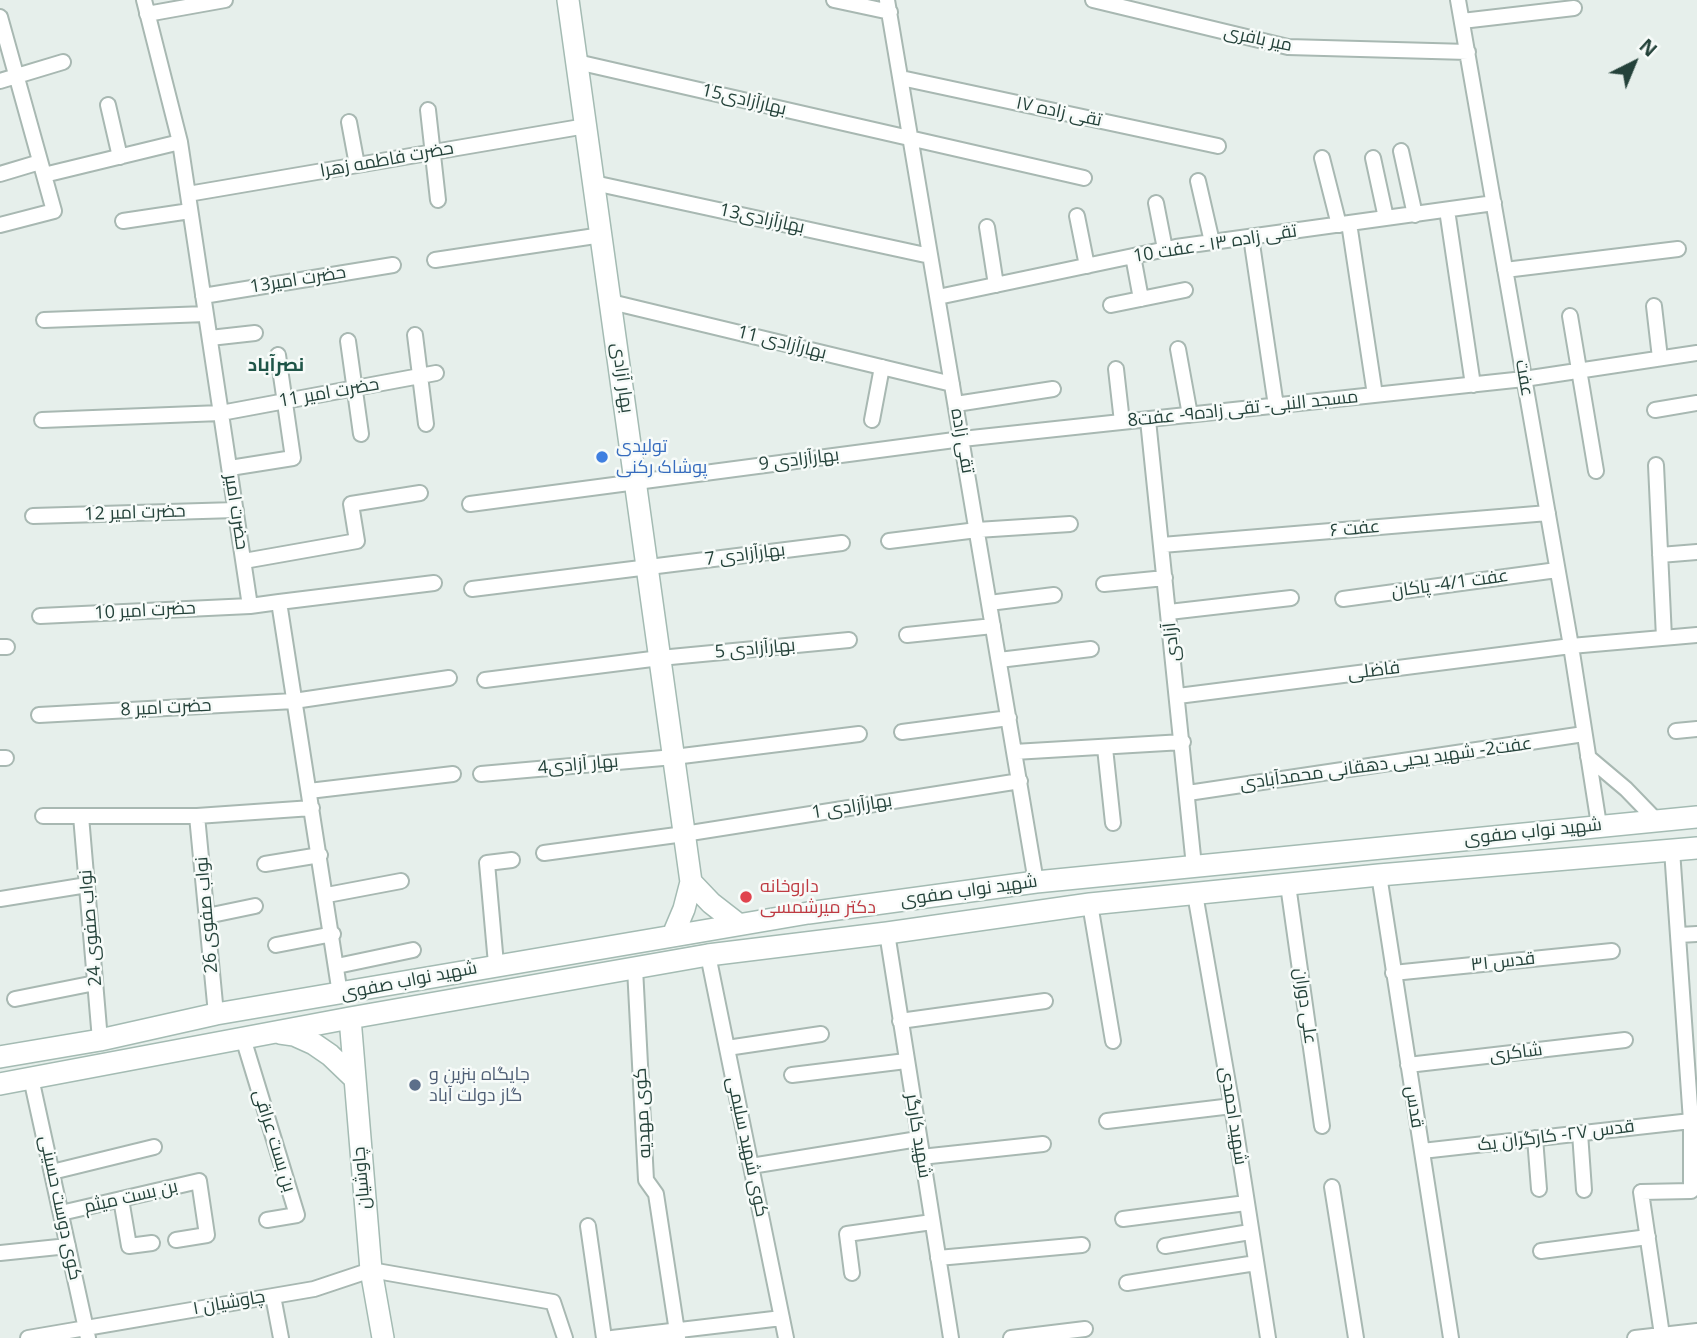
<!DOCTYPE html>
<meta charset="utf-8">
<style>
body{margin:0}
#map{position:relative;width:1697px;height:1338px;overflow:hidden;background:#e6efeb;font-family:"Open Sans",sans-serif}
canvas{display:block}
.north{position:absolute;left:1599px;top:28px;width:70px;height:70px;-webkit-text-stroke:5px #f7fbf9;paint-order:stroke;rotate:43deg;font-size:19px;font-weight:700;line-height:28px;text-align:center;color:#24423a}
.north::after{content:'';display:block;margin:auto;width:24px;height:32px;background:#24423a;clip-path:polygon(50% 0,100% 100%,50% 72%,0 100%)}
</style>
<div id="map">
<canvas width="1697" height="1338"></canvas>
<div class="north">N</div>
</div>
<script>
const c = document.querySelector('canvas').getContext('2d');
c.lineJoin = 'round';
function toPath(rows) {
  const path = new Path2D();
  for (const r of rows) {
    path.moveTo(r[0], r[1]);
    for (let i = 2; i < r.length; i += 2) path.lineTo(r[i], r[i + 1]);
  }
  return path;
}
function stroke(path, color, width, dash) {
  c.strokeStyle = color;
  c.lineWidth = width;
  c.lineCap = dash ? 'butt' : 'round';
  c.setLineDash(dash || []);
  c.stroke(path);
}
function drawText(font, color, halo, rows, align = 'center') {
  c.font = font + ' "Open Sans",Cairo,sans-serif';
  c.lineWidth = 5;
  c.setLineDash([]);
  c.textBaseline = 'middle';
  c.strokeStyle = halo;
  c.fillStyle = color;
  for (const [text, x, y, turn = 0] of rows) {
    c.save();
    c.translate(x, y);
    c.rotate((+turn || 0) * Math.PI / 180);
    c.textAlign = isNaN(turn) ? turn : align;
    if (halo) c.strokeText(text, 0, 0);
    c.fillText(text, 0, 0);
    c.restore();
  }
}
const street = toPath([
 [144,0,180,142,250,606,279,602,340,994],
 [834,0,890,12],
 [887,0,1036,882],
 [1093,0,1288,47,1468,52],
 [1458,0,1571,646,1599,825],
 [147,14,225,0],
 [0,17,54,211,0,225],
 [1462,21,1574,8],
 [577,62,1084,178],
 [901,78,1218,146],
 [0,81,63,62],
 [108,105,120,157],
 [428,110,438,200],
 [349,122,357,165],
 [1401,151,1415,215],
 [1322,158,1339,225],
 [1373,158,1386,218],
 [0,174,40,162],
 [44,175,180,142],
 [1198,181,1212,242],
 [594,183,930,256],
 [188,194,586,126],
 [1156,203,1165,249],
 [1447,210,1473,385],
 [1077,216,1087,266],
 [123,221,190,211],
 [1349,223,1375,395],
 [987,227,996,285],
 [1251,237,1276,406],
 [1133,256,1141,299],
 [435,260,602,235],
 [1505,270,1678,249],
 [203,296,393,265],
 [938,297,1176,247,1494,203],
 [611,302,952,384],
 [1111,305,1185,290],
 [1654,306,1660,358],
 [1570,316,1596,471],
 [44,320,206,314],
 [415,335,426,424],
 [210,338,255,333],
 [348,341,361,434],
 [1178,349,1190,415],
 [1116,369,1122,422],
 [956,404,1053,389],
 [1655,410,1697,403],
 [42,420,221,413,436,373],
 [872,420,882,367],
 [1148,420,1194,866],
 [1656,465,1664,638],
 [230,468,293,458,278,355],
 [470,504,962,439,1524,379,1697,353],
 [33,516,236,510],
 [889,541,977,530,1070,524],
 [1162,545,1548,513],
 [1660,555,1697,552],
 [244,561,357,541,351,504,420,493],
 [1104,584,1165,578],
 [472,589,842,543],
 [1343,599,1557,570],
 [279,602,434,583],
 [989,603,1054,595],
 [1169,612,1291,598],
 [40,616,250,606],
 [907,635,993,626],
 [0,647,7,647],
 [999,660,1091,649],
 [485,680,660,658,849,640],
 [1178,696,1571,646,1697,635],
 [39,715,294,701,449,678],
 [1676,731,1697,729],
 [902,732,1009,718],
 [1105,748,1113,823],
 [1014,752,1183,742],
 [1588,757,1626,789,1656,820],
 [0,758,6,758],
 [481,774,674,757,859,734],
 [309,791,453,774],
 [1188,793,1584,734],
 [43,816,197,816,312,808],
 [81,816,100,1040],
 [197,816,216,1014],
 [544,853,684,834,1020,781],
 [265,864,320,855],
 [1379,875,1451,1338],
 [1288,885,1322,1126],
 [1195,894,1232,1106,1268,1338],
 [327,895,401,881],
 [0,899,87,885],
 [1090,904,1113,1041],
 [207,916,255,906],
 [887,933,951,1338],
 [1679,935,1697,934],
 [276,945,333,934],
 [708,955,786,1338],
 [496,964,487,863,512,860],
 [337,966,413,950],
 [635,968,646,1180,656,1194,678,1338],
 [1393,973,1612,951],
 [15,999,95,983],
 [900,1021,1045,1001],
 [243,1038,297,1215,267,1220],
 [727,1048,821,1034],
 [1408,1065,1625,1040],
 [792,1075,906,1061],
 [31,1078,88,1338],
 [1107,1121,1232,1106],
 [1580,1133,1584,1190],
 [1535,1138,1539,1189],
 [1422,1151,1691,1121],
 [921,1157,1043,1144],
 [751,1166,918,1139],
 [52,1172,154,1147],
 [1332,1187,1356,1338],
 [121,1199,129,1246,152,1243],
 [61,1213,199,1181,207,1235,176,1240],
 [1123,1219,1246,1203],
 [588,1226,604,1338],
 [1165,1246,1250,1232],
 [1541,1251,1648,1237],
 [0,1253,68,1246],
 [938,1258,1082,1245],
 [852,1273,847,1234,932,1222],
 [1127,1283,1256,1263],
 [273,1296,281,1338],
 [1662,1335,1641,1192,1691,1191,1691,1121,1672,850],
 [28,1338,314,1289,371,1270,553,1302,565,1338],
 [612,1338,782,1318],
 [1011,1338,1085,1329],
 [1635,1338,1697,1331]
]);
const secondary = toPath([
 [568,0,691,882,684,909,673,935],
 [691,882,711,903,738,924],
 [350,1018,371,1270,383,1338],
 [280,1033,294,1035,314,1044,330,1055,354,1078],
 [0,1057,100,1040,216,1014,808,913,1036,882,1697,817],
 [0,1084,350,1018,708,955,887,933,1090,904,1379,875,1697,848]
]);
stroke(street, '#a8b8b2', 18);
stroke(secondary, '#a4bbb3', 24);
stroke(street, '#fff', 14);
stroke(secondary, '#fff', 21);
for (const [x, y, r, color] of [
 [602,457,7,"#3f7fe0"],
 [746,897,7,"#e0444e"],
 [415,1085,7,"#5c6f8a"]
]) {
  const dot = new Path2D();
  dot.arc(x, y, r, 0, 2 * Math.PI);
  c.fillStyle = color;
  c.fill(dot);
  stroke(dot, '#f7fbf9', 2.5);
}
drawText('18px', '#24423a', '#f7fbf9', [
 ["میر بافری",1258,39,12],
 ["بهارآزادی15",744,100,13],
 ["تقی زاده ۱۷",1059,112,12],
 ["حضرت فاطمه زهرا",387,160,-10],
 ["بهارآزادی13",762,219,12],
 ["تقی زاده ۱۳ - عفت 10",1215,244,-9],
 ["حضرت امیر13",298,280,-9],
 ["بهارآزادی 11",782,343,14],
 ["بهار آزادی",622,378,82],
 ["عفت",1524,378,80],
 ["حضرت امیر 11",329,393,-10],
 ["مسجد النبی- تقی زاده۹- عفت8",1243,409,-6],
 ["تقی زاده",962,441,80],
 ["بهارآزادی 9",799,460,-7],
 ["حضرت امیر",236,512,81],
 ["حضرت امیر 12",135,513,-2],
 ["عفت ۶",1355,529,-5],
 ["بهارآزادی 7",745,555,-7],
 ["عفت 4/1- پاکان",1450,584,-8],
 ["حضرت امیر 10",145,611,-3],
 ["آزادی",1172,642,-96],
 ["بهارآزادی 5",755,649,-5],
 ["فاضلی",1374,671,-7],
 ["حضرت امیر 8",166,708,-3],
 ["عفت2- شهید یحیی دهقانی محمدآبادی",1386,764,-8],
 ["بهار آزادی4",578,765,-5],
 ["بهارآزادی 1",852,807,-9],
 ["شهید نواب صفوی",1533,832,-6],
 ["شهید نواب صفوی",969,891,-8],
 ["نواب صفوی 26",207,915,-95],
 ["نواب صفوی 24",91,928,-95],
 ["قدس ۳۱",1503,962,-6],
 ["شهید نواب صفوی",409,981,-11],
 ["علی دوران",1305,1006,82],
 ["شاکری",1516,1053,-7],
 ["قدس",1414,1107,81],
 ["کوی مهدیه",643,1113,-93],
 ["شهید احمدی",1233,1116,81],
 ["شهید کارگر",918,1136,81],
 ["قدس ۲۷- کارگران یک",1556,1136,-7],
 ["بن بست عراقی",274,1141,73],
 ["کوی شهید سلیمی",747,1147,78],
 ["چاوشیان",362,1178,-95],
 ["بن بست میثم",131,1197,-13],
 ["کوی دوست حسینی",60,1208,78],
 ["چاوشیان ۱",229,1303,-10]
]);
drawText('18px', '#366cbe', '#f7fbf9', [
 ["تولیدی",616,447],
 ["پوشاک رکنی",616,468]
], 'left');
drawText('18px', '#be3a42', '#f7fbf9', [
 ["داروخانه",760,887],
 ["دکتر میرشمسی",760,908]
], 'left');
drawText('18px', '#4e5e75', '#f7fbf9', [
 ["جایگاه بنزین و",429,1075],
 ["گاز دولت آباد",429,1096]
], 'left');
drawText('bold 19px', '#1f5548', '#f7fbf9', [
 ["نصرآباد",276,366]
]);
</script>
